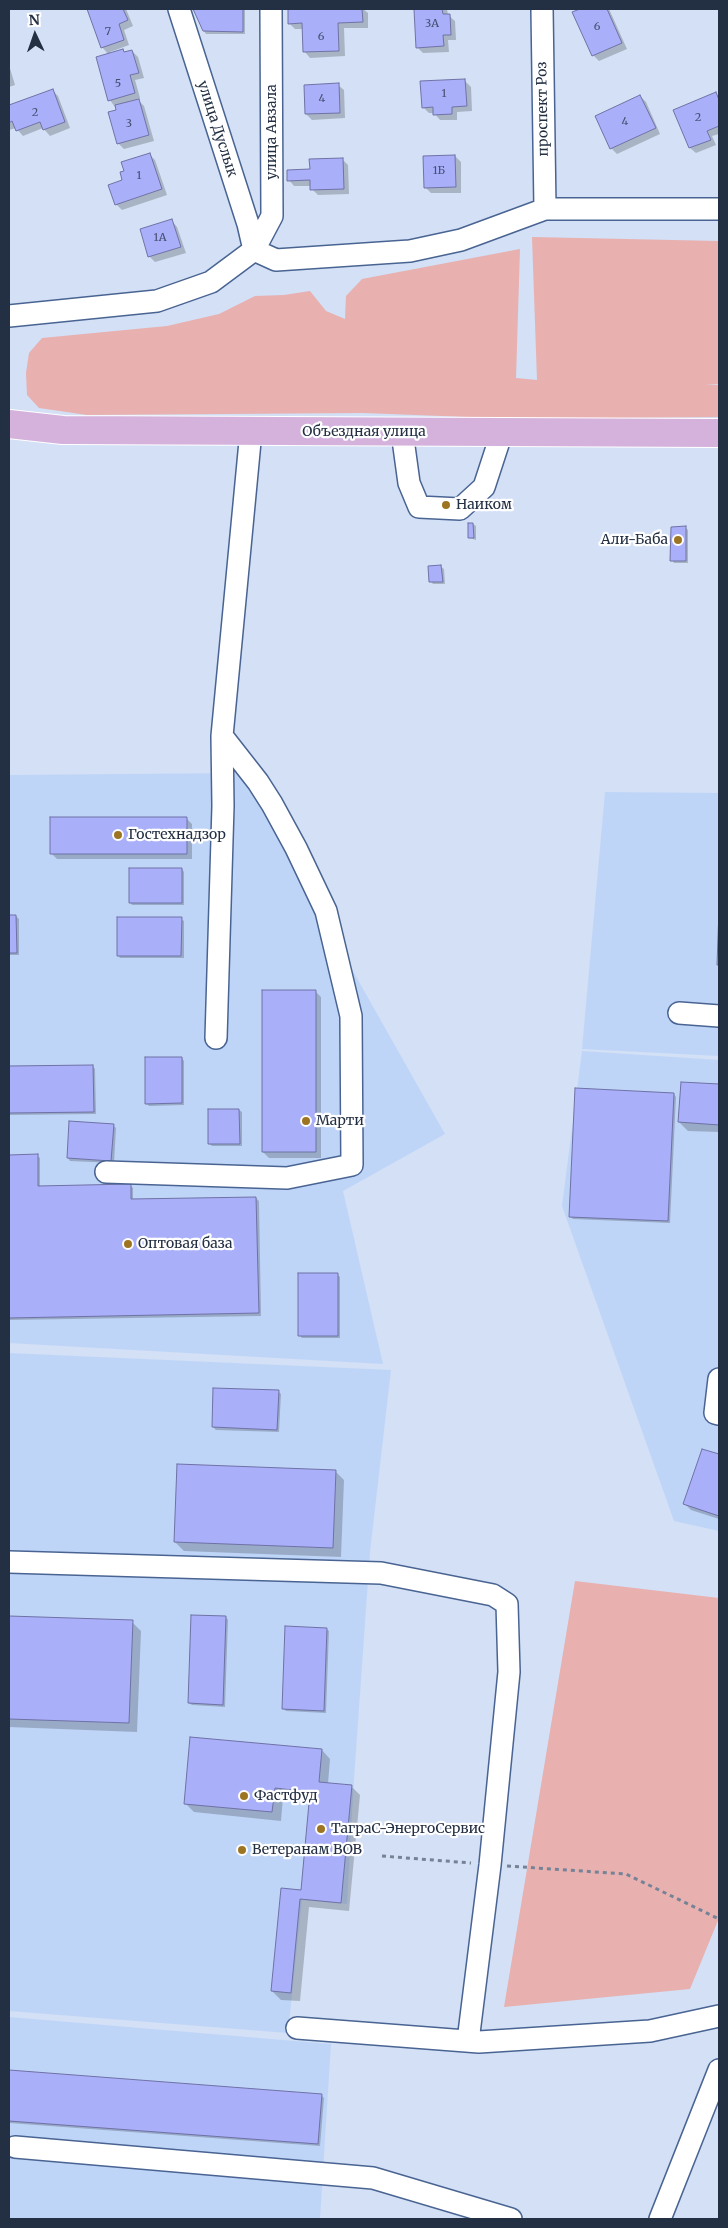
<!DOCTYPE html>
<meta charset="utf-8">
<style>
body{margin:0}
#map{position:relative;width:728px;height:2228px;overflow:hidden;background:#d3e0f5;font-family:Merriweather,serif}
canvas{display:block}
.frame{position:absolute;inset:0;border:10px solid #232f43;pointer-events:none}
.north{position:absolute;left:10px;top:10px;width:50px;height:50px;-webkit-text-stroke:4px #fff;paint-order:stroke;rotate:357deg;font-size:14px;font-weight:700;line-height:20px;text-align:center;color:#232f43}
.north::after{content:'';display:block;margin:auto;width:18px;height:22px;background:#232f43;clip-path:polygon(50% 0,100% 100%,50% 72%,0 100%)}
</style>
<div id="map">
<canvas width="728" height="2228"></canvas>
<div class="frame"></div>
<div class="north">N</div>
</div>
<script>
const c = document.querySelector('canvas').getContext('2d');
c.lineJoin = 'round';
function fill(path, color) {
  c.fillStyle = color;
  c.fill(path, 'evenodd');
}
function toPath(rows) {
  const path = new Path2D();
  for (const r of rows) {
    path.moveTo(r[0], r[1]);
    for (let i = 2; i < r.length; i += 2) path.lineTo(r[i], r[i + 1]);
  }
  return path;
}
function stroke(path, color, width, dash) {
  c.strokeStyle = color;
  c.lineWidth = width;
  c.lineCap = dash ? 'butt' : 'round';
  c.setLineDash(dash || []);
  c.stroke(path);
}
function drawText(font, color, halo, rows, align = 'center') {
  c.font = font + ' Merriweather,serif';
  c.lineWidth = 4.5;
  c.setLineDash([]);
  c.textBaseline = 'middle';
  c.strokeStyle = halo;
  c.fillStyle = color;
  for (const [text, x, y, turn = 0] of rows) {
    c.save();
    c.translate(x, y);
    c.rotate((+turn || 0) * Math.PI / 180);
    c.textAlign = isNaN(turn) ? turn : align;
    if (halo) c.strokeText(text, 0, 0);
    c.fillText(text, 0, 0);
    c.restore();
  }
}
fill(toPath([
 [241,773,445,1134,343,1191,383,1364,9,1343,9,775],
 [605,792,719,793,719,1056,582,1049],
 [582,1051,719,1060,719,1531,674,1521,562,1206],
 [9,1353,391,1370,370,1552,354,1779,347,1904,302,1900,288,2033,9,2011],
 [9,2017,331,2044,320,2219,9,2219]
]), '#bfd5f8');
fill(toPath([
 [532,237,719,241,719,384,705,384,719,385,719,417,520,419,363,413,87,415,39,408,27,395,26,373,29,353,42,338,167,326,219,314,255,296,284,295,310,291,326,311,345,319,346,296,362,279,520,249,516,378,537,380],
 [575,1581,719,1598,719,1918,690,1989,504,2007]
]), '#e8b0af');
fill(toPath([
 [88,9,126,9,133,26,124,30,129,45,110,52,111,54,123,51,126,53,132,51,138,57,144,78,135,80,140,98,137,99,144,106,154,141,124,149,118,143,117,110,110,100,109,55,102,47],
 [213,9,245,9,245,34,206,34,204,31],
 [363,9,368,13,368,28,344,28,345,56,310,58,305,52,304,29,295,29,289,23,289,10],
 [415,9,447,9,448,15,455,21,456,40,448,40,449,52,423,53,417,47],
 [583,9,609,9,627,49,599,61,593,55,574,13],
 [9,65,15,85,9,87],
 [465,81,471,87,472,111,457,112,457,120,440,120,434,113,429,113,423,107],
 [338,85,344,90,345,118,312,120,306,114],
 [52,90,58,96,70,128,50,136,43,128,23,136,16,128,9,130,9,106],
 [715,93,719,97,719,134,712,136,716,145,696,153,690,148,675,110],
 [640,96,646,102,660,134,617,154,611,148],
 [149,154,155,160,167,195,122,210,116,204,124,181],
 [455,156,461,162,461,193,431,193,425,187],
 [342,159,348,165,349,194,318,195,312,189,312,186,294,186,289,180],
 [172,221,177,227,186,253,155,262,149,256],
 [473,524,476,526,476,540,470,538],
 [686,528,688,530,688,563,674,563,672,560],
 [441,567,444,569,445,584,433,584,431,582],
 [186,818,192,824,192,859,57,859,51,853],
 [182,869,184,872,184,905,132,905,130,902],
 [9,916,16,916,19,919,19,955,9,955],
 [181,919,184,921,184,958,120,958,118,955],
 [315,991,321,997,321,1158,269,1158,263,1152],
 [182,1058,184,1061,184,1105,149,1106,146,1103],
 [93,1066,95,1069,96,1114,9,1115,9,1068],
 [682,1083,719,1085,719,1132,688,1131,679,1122],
 [674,1094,676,1097,670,1223,573,1219,570,1216],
 [239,1110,242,1112,242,1146,212,1146,209,1143],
 [113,1125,116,1128,114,1163,70,1161,68,1158],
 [37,1155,40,1158,40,1187,130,1185,133,1188,133,1200,256,1198,259,1201,261,1316,9,1320,9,1156],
 [338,1275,340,1277,340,1338,302,1338,300,1336],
 [278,1391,281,1394,279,1432,216,1430,213,1427],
 [703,1450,719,1456,719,1519,691,1510,685,1504],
 [335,1471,344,1480,341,1557,184,1551,175,1542],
 [9,1617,132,1622,141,1631,137,1732,9,1727],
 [226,1617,228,1620,225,1707,192,1705,189,1703],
 [326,1629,329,1631,326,1713,286,1711,283,1708],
 [322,1750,330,1759,328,1784,351,1786,360,1795,349,1911,309,1907,300,2001,281,2000,272,1991,302,1891,311,1799,283,1797,281,1821,194,1812,185,1803],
 [9,2072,321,2095,324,2098,320,2146,9,2123]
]), '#0003');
const building = toPath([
 [87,9,123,9,128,20,119,24,124,40,101,48,87,9],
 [193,9,243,9,243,32,203,31,193,9],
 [288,9,362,9,363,22,338,23,339,51,303,52,302,23,288,24,288,9],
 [414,9,442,9,443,14,450,14,451,35,443,35,444,46,416,48,414,9],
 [580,9,607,9,622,43,592,56,572,12,580,9],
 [123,49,124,52,132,50,139,73,130,75,135,93,108,101,96,57,123,49],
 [465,79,467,106,452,107,452,114,433,115,433,107,422,108,420,81,465,79],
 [339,83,340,113,305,114,304,85,339,83],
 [53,89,65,122,43,130,40,122,16,131,12,121,9,123,9,105,53,89],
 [716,92,719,100,719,126,707,131,711,140,689,148,673,110,716,92],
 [640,95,656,128,610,149,595,116,640,95],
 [139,99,149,135,117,144,108,112,116,110,115,105,139,99],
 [150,153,162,189,115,205,108,185,122,180,120,172,124,171,121,162,150,153],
 [455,155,456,187,424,188,423,156,455,155],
 [343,158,344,189,310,190,310,180,287,181,287,170,310,169,309,159,343,158],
 [172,219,181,247,148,257,140,229,172,219],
 [468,523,473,523,474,538,468,538,468,523],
 [686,526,686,561,670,561,671,527,686,526],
 [441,565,443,582,429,582,428,566,441,565],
 [50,817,187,817,187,854,50,854,50,817],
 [129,868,182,868,182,903,129,903,129,868],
 [719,910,719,965,717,965,719,910],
 [9,915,16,915,17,953,9,953,9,915],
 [117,917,182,917,181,956,117,956,117,917],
 [262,990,316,990,316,1152,262,1152,262,990],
 [145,1057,182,1057,182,1103,145,1104,145,1057],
 [93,1065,94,1112,9,1113,9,1066,93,1065],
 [681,1082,719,1084,719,1125,678,1122,681,1082],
 [575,1088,674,1093,668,1221,569,1217,575,1088],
 [208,1109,239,1109,240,1144,208,1144,208,1109],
 [69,1121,114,1124,111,1161,67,1158,69,1121],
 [38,1154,38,1186,131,1184,131,1199,256,1197,259,1313,9,1318,9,1155,38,1154],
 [298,1273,338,1273,338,1336,298,1336,298,1273],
 [213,1388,279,1390,277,1430,212,1427,213,1388],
 [702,1449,719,1454,719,1516,683,1504,702,1449],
 [177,1464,336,1470,333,1548,174,1542,177,1464],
 [191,1615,226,1616,223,1705,188,1703,191,1615],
 [9,1616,133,1620,129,1723,9,1719,9,1616],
 [285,1626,327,1628,324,1711,282,1709,285,1626],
 [190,1737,322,1749,319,1782,352,1785,341,1903,300,1899,291,1993,271,1991,281,1888,301,1890,310,1792,275,1788,272,1812,184,1804,190,1737],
 [9,2070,322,2094,318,2144,9,2121,9,2070]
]);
fill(building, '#aaaff9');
stroke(building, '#6f72a6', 1);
const minor = toPath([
 [179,9,248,224,254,250],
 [542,9,545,209],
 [254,250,272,216,271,9],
 [9,316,157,301,211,282,254,250,276,260,410,251,461,240,545,209,719,209],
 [402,432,409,483,419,507,460,509,484,487,502,432],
 [679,1013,719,1016],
 [216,1038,223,806,222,736,251,431],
 [106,1172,287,1178,352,1165,351,1016,326,911,296,848,272,804,258,782,222,736],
 [719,1379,715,1413,719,1414],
 [9,1562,381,1573,493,1595,507,1604,509,1672,490,1865,468,2041],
 [297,2028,479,2042,650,2031,719,2016],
 [15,2147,373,2178,511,2219],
 [660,2219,719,2070]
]);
const major = toPath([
 [9,424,63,430,719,433]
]);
stroke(minor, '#496492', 24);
stroke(major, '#fff', 30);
stroke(toPath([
 [382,1856,471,1863],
 [507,1866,626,1874,719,1919]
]), '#768397', 3, [4, 4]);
stroke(minor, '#fff', 21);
stroke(major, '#d4b2dc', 28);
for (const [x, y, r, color] of [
 [446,505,5,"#9d7422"],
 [678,540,5,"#9d7422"],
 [118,835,5,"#9d7422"],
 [306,1121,5,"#9d7422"],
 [128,1244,5,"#9d7422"],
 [244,1796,5,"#9d7422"],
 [321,1829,5,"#9d7422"],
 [242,1850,5,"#9d7422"]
]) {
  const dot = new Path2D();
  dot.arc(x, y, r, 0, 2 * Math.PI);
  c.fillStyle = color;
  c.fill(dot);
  stroke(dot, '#fff', 2);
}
drawText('11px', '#454f70', null, [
 ["3А",432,24],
 ["6",597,27],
 ["7",108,32],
 ["6",321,37],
 ["5",118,84],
 ["1",444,94],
 ["4",322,99],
 ["2",35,113],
 ["2",698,118],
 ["4",625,122],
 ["3",129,124],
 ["1Б",439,171],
 ["1",139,176],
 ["1А",160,238]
]);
drawText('14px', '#232f43', '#fff', [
 ["проспект Роз",543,109,-91],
 ["улица Дуслык",217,129,72],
 ["улица Авзала",272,132,-90],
 ["Объездная улица",364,432]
]);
drawText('14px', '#232f43', '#fff', [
 ["Наиком",456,505],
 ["Али-Баба",668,540,"right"],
 ["Гостехнадзор",128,835],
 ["Марти",316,1121],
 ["Оптовая база",138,1244],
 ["Фастфуд",254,1796],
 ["ТаграС-ЭнергоСервис",331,1829],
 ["Ветеранам ВОВ",252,1850]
], 'left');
</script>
